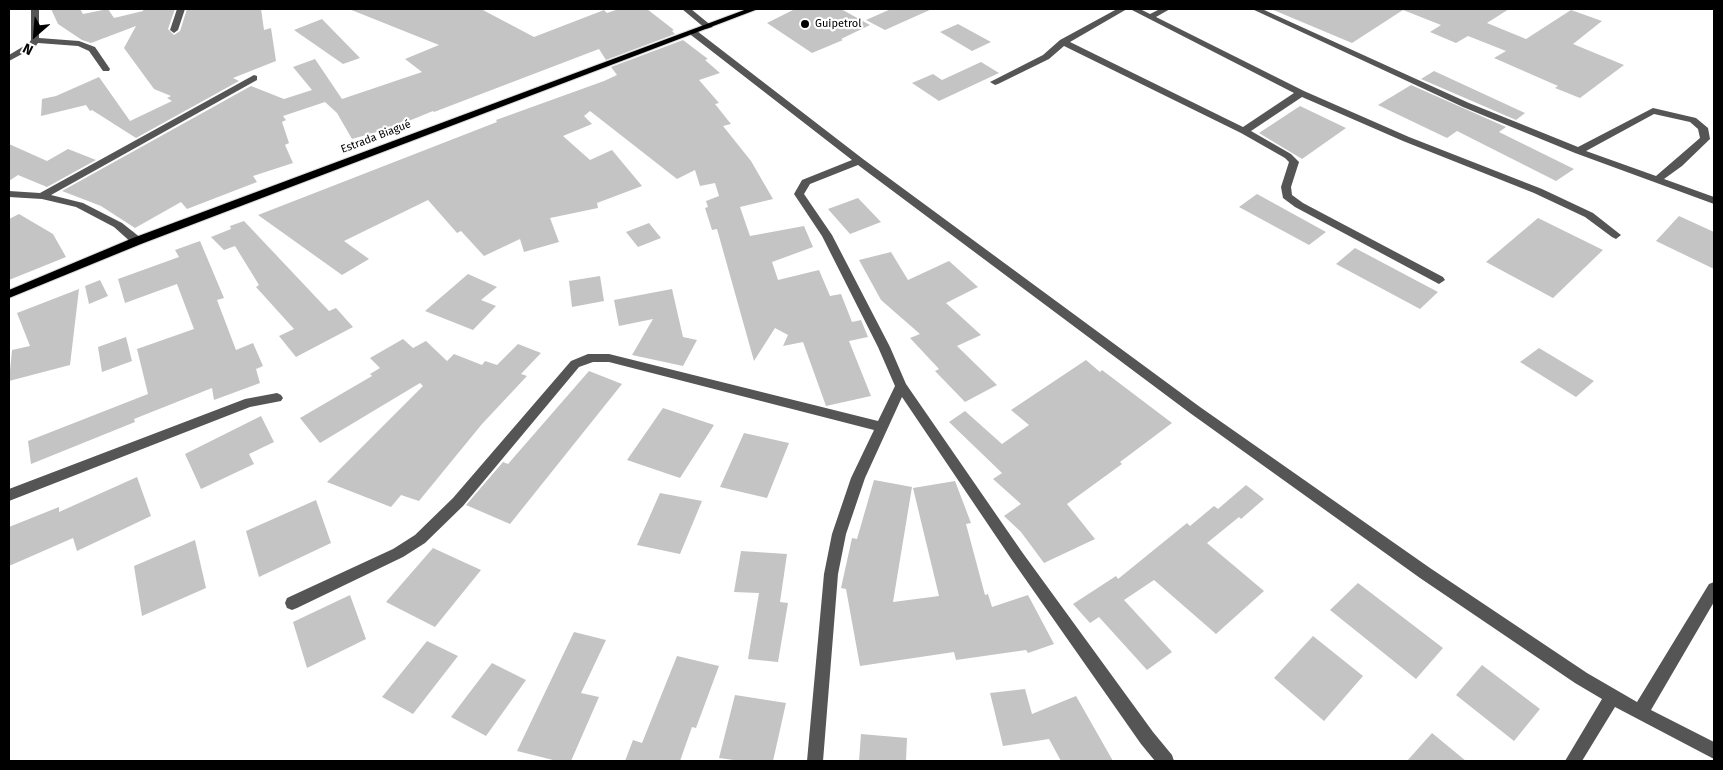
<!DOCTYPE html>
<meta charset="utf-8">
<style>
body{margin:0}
#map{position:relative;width:1723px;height:770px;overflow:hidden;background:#fff;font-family:"Fira Sans",sans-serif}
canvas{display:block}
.frame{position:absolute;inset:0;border:10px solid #000;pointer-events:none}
.north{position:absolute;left:10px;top:10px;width:50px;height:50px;-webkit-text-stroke:4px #fff;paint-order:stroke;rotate:207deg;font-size:14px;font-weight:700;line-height:20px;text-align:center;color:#000}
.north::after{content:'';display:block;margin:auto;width:18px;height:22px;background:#000;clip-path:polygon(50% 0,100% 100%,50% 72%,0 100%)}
</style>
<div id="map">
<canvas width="1723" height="770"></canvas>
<div class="frame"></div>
<div class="north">N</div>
</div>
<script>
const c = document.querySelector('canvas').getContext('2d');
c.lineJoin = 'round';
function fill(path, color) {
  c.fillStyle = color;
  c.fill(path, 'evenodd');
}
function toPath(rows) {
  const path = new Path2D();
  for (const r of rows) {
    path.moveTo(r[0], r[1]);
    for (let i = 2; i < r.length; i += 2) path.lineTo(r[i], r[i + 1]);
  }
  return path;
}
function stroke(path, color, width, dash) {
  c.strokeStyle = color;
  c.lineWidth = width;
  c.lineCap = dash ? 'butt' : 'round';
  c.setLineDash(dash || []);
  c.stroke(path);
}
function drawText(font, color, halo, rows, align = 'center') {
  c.font = font + ' "Fira Sans",sans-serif';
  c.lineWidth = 4.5;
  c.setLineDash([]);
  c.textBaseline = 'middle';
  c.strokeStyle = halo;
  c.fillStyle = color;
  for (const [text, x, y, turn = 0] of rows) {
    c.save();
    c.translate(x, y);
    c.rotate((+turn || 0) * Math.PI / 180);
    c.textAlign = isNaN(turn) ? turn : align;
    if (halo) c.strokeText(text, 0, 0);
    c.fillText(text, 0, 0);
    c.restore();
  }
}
fill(toPath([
 [51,9,80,9,83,14,108,9,114,18,143,11,144,9,175,9,168,29,174,35,180,31,187,9,261,9,264,30,271,28,276,61,233,78,239,81,136,138,92,110,90,111,86,105,41,116,42,99,56,96,99,77,130,121,172,101,167,98,171,96,154,89,124,48,136,26,91,43,82,40,58,24],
 [349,9,481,9,534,37,604,10,607,13,619,9,647,9,674,30,672,31,675,34,606,60,599,49,434,112,433,111,394,127,352,139,337,113,325,102,283,116,286,120,282,122,289,143,285,145,293,163,253,176,257,182,187,209,181,202,135,228,101,206,62,191,251,86,284,99,312,90,293,67,315,59,342,99,422,72,405,59,439,45],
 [795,9,841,9,870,25,841,39,843,40,812,53,767,23],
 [891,9,932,9,885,30,866,20],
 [1271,9,1509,9,1487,23,1526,39,1571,10,1602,21,1573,44,1624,65,1580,98,1555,88,1558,86,1494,58,1506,51,1468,36,1456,43,1430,32,1441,25,1403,10,1352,43],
 [322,19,360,58,343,64,294,30],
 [958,24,991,42,972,51,940,32],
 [683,40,708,59,705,60,720,73,699,80,719,103,715,104,731,124,723,126,751,161,773,199,740,207,750,236,804,226,813,247,772,262,778,280,819,270,830,296,841,294,852,322,861,320,868,337,849,341,871,396,826,406,803,342,783,346,788,335,775,328,754,361,717,229,712,230,705,208,708,207,706,201,719,196,715,183,700,186,695,170,677,179,590,111,584,116,592,124,563,136,590,160,612,150,642,186,597,203,598,208,550,218,559,242,524,252,520,239,484,256,461,231,457,233,428,200,344,241,369,259,342,275,258,215,497,122,496,120,604,81,617,75,611,67],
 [981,62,999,73,939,101,912,83,933,74,942,80],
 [1434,71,1525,113,1516,120,1421,79],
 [1411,85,1506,127,1499,132,1574,169,1556,181,1457,131,1447,138,1378,105],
 [1300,106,1346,128,1302,159,1259,133],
 [9,144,47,161,68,149,96,160,47,187,18,175,9,181],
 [1257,194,1326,232,1309,245,1239,207],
 [858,198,881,222,850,234,828,209],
 [19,214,53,234,66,257,9,280,9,219],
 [1679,216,1714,232,1714,269,1656,241],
 [1538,218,1603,250,1553,298,1486,262],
 [244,221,329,311,336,308,353,327,296,357,279,336,294,329,256,287,259,285,235,246,224,250,211,237,231,229,230,226],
 [649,223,661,238,638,247,626,232],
 [200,241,224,298,217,300,236,350,253,343,263,366,256,369,260,383,214,400,212,388,134,419,135,422,31,464,28,441,148,394,137,349,194,329,177,284,125,303,118,279,179,257,175,250],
 [1355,248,1438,292,1420,309,1336,264],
 [891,252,908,280,949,261,978,287,946,303,981,335,957,346,997,385,965,402,935,371,939,369,910,338,920,334,881,300,859,260],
 [468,274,497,287,481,300,496,306,473,330,425,311],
 [600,276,604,301,572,307,569,281],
 [100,280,108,296,89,304,85,286],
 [79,289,70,365,9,381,12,350,30,346,17,313],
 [672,289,683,337,697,340,683,366,632,355,653,319,619,326,614,300],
 [126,337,132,361,102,372,98,347],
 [403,339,413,348,426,341,447,361,454,354,482,365,485,361,497,365,518,344,541,353,521,374,527,376,482,424,419,501,401,495,391,507,327,482,423,386,420,383,320,443,300,418,372,376,370,374,380,368,370,358],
 [1539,348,1594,381,1576,397,1520,362],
 [1086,360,1100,372,1102,370,1172,423,1120,462,1122,464,1067,504,1095,539,1044,563,1021,532,1004,516,1021,504,993,479,1002,473,949,422,965,411,1002,444,1029,425,1011,410],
 [589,371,622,384,510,524,466,505,503,462,508,464],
 [663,408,714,425,680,478,627,460],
 [261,416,274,442,249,454,254,464,201,489,185,454],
 [744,433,789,443,767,498,720,487],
 [137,477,151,516,77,551,73,538,9,566,9,527,59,507,59,512],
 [874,480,912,487,893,602,939,596,913,488,955,481,971,523,966,524,985,595,988,594,992,607,1028,595,1054,644,1028,653,1026,650,956,660,954,652,860,666,846,589,841,588,852,538,857,539],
 [1246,485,1264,499,1241,519,1239,517,1207,543,1264,591,1216,634,1154,580,1124,600,1172,652,1147,670,1099,617,1090,623,1073,604,1116,576,1118,579,1187,523,1190,526,1214,506,1218,509],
 [660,493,702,501,680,554,637,545],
 [316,500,331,543,259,577,246,531],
 [195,540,206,588,142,616,134,566],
 [433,548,481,570,435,627,386,602],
 [741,551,787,554,780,602,788,603,778,662,748,659,759,593,734,592],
 [1358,583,1443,648,1416,679,1330,610],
 [350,595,366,639,307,668,293,622],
 [574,632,606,640,581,693,599,697,571,761,557,761,517,751],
 [1313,636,1363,676,1324,721,1274,678],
 [427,641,458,656,413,714,382,697],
 [677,656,719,666,696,728,692,727,680,761,625,761,633,740,642,743],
 [492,663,526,680,486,736,451,717],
 [1482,665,1540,709,1514,741,1456,695],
 [1025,689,1032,714,1076,696,1113,761,1061,761,1049,739,1003,746,990,693],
 [735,695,786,703,773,761,741,761,719,758],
 [1432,733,1466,761,1407,761],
 [861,734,907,738,906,761,859,761]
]), '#c4c4c4');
const major = toPath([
 [747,9,758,9,141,244,9,298,9,290,133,238,747,9]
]);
stroke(major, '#dbdbdb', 2);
fill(toPath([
 [31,9,39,9,39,38,79,41,95,47,110,69,109,71,103,71,89,51,78,46,38,43,35,47,9,61,9,55,29,43,31,40,31,9],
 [177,9,185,9,178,30,174,33,170,30,177,9],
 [682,9,691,9,713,27,706,29,682,9],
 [1117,9,1127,9,1070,42,1243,127,1294,93,1130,9,1140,9,1150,14,1160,9,1170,9,1156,17,1304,91,1409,137,1542,189,1593,213,1621,235,1616,239,1612,237,1585,217,1534,193,1403,141,1302,97,1251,131,1291,154,1299,162,1291,187,1292,195,1303,203,1443,277,1445,280,1439,284,1295,207,1283,198,1281,187,1289,162,1285,158,1241,133,1064,46,1049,59,998,84,995,85,990,82,1043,55,1060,40,1117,9],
 [1252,9,1262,9,1469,103,1578,147,1653,108,1696,118,1708,128,1710,139,1682,166,1664,179,1714,197,1714,204,1575,153,1463,107,1252,9],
 [1654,114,1690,122,1698,129,1700,138,1656,176,1586,151,1654,114],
 [691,31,697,31,863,159,1200,407,1430,568,1587,673,1637,702,1709,584,1714,582,1714,602,1651,710,1714,742,1714,759,1615,707,1582,761,1565,761,1602,699,1575,683,1420,578,1190,413,858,165,810,184,804,194,832,235,890,347,906,384,1022,552,1153,732,1172,755,1174,761,1155,761,1141,744,1012,560,902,397,865,478,846,534,838,574,823,761,807,761,824,574,832,534,851,478,874,430,609,362,593,362,579,367,463,506,425,543,403,557,297,608,292,610,287,608,285,603,287,598,393,549,415,535,453,498,571,361,588,354,609,354,878,421,895,386,878,347,822,236,794,194,802,180,852,160,691,35,691,31],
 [254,75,257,76,257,80,51,195,83,203,122,223,141,238,142,241,141,244,133,244,114,227,76,207,42,199,9,197,9,191,40,193,254,75],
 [277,393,281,395,283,398,281,401,250,407,9,501,9,489,245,399,277,393]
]), '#555');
fill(major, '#000');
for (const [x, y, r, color] of [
 [805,24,5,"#000"]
]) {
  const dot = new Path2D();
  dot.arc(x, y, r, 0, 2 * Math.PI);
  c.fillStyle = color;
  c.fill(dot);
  stroke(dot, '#fff', 2);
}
drawText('11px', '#000', '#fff', [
 ["Guipetrol",815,24]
], 'left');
drawText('11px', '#000', '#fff', [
 ["Estrada Biagué",376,137,-21]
]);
</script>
